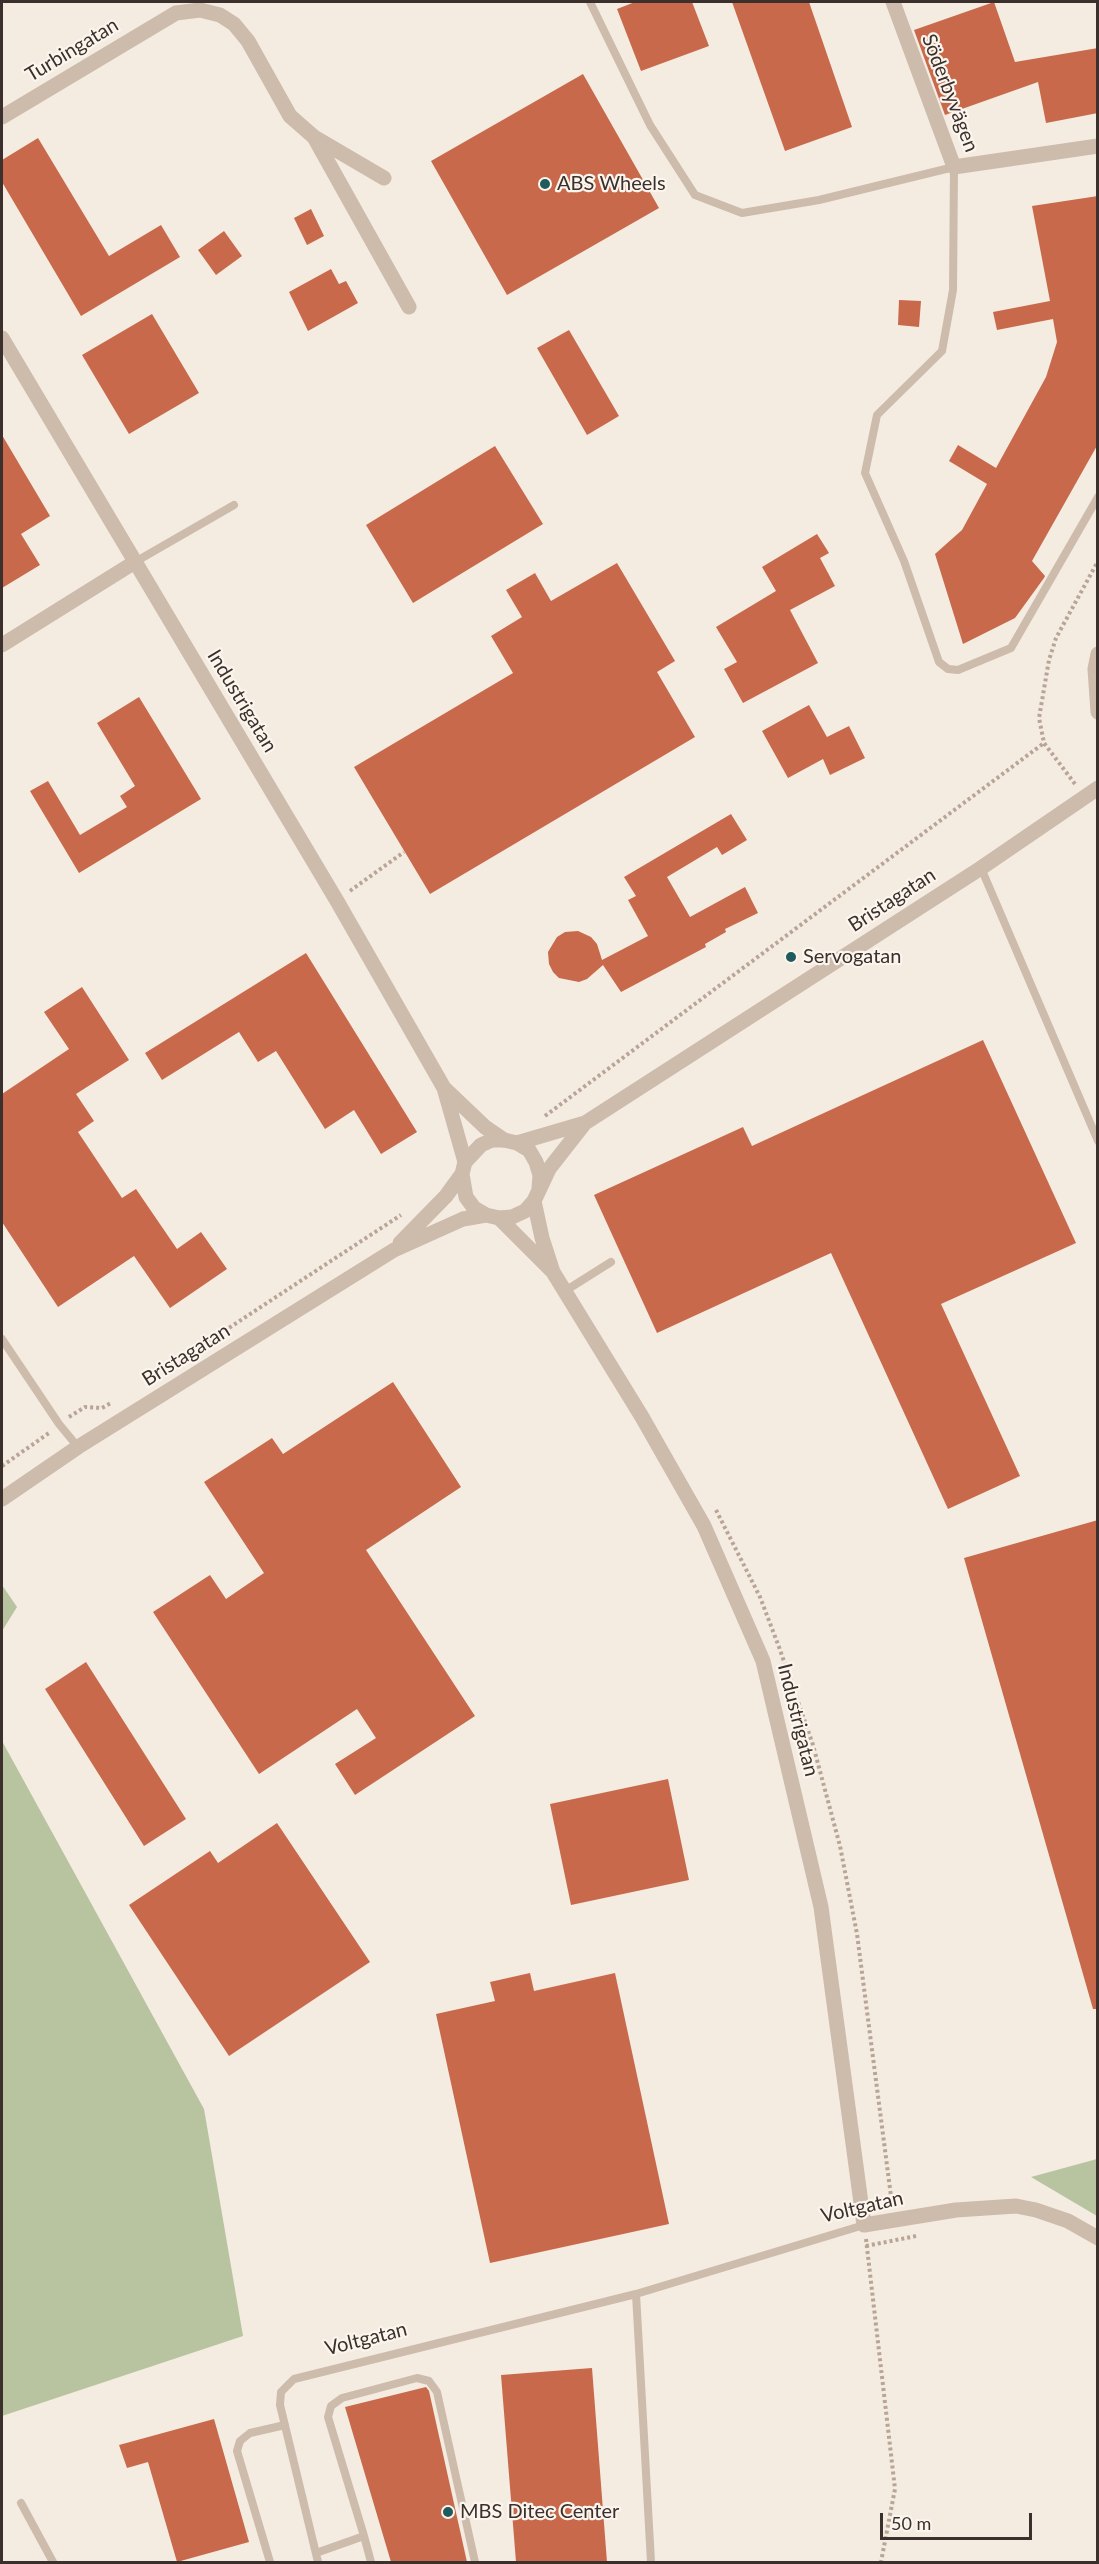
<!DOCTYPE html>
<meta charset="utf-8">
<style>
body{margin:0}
#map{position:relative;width:1099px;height:2564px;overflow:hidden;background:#f4ebe1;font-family:Lato,sans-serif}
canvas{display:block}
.frame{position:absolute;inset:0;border:3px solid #3b302b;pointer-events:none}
.scale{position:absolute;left:880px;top:2513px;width:152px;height:27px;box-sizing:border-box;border:3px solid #3b302b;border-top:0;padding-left:8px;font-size:18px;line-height:21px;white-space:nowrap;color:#3b302b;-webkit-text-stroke:4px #fbf5ee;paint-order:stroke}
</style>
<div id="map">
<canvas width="1099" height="2564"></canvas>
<div class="frame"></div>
<div class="scale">50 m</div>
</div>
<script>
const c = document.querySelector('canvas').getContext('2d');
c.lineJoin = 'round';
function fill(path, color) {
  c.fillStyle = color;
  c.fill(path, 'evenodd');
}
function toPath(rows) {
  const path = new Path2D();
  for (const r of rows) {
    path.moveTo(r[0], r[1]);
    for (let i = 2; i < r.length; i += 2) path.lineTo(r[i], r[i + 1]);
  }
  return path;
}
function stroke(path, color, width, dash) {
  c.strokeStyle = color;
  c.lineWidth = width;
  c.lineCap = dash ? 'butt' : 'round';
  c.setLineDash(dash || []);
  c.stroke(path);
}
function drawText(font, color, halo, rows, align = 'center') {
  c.font = font + ' Lato,sans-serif';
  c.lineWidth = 4.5;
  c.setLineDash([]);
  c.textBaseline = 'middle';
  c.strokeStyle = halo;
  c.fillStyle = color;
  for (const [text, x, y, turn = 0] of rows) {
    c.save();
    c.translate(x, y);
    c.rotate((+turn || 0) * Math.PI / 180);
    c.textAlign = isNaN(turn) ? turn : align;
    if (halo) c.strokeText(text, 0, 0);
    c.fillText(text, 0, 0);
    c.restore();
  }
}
fill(toPath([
 [2,1585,17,1607,2,1631],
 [2,1741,204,2109,243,2336,2,2416],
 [1097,2159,1097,2216,1031,2177]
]), '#b8c4a0');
fill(toPath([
 [635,2,692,2,709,46,641,71,617,9],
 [732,2,809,2,852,127,785,151],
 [994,2,1015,62,1098,48,1098,113,1046,123,1038,82,945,115,914,30],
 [583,74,659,208,507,295,431,161],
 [38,138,109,256,161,225,180,257,81,316,2,182,2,160],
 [1098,196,1098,444,1032,561,1045,576,1044,578,1015,618,963,644,935,554,962,530,987,484,949,461,958,445,996,468,1046,377,1057,342,1053,319,997,330,993,312,1050,301,1032,206],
 [311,209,324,236,307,245,294,218],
 [224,231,242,256,216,275,198,250],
 [331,269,339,284,346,281,358,303,308,331,289,292],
 [899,300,921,301,919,327,898,325],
 [152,314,199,393,129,434,82,355],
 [569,330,619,416,587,435,537,348],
 [2,435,50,516,21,534,40,565,2,588],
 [495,446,543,524,413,603,366,525],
 [817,534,829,553,820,558,835,586,790,610,818,663,743,703,724,669,737,662,716,627,776,591,762,567],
 [617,563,675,661,657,672,695,737,430,894,354,767,513,673,491,636,522,617,506,590,535,573,551,601],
 [139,697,201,799,79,873,30,791,48,781,80,835,127,807,120,796,135,786,97,723],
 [809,705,827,737,849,726,865,758,830,775,823,759,788,778,762,731],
 [731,814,747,840,722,855,717,847,667,877,690,917,745,887,758,913,725,929,726,932,705,944,706,947,621,992,603,965,587,979,579,982,559,978,553,972,549,964,548,952,557,937,565,932,578,931,591,937,597,944,602,960,648,936,628,900,636,896,624,877],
 [306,953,417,1132,381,1154,354,1110,325,1129,276,1051,258,1062,239,1032,162,1080,145,1053],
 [82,987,129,1060,76,1094,94,1121,78,1132,122,1198,136,1189,177,1249,201,1232,227,1269,170,1308,134,1256,58,1307,2,1222,2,1094,69,1049,44,1012],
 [983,1040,1076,1243,941,1304,1020,1476,948,1509,831,1253,657,1333,594,1195,743,1127,752,1146],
 [393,1382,461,1487,366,1550,475,1716,355,1795,335,1764,376,1738,357,1709,259,1774,153,1612,210,1575,226,1599,264,1573,204,1482,272,1438,283,1454],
 [1098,1520,1098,2009,1093,2009,964,1558],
 [86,1662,186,1819,144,1846,45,1689],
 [668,1779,689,1880,571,1905,550,1804],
 [277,1823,370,1962,229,2056,129,1905,210,1851,218,1863],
 [530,1973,534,1991,615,1973,669,2224,490,2263,436,2014,495,2001,490,1982],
 [592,2368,607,2562,516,2562,501,2375],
 [426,2387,429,2391,467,2562,391,2562,345,2407],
 [214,2419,249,2542,177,2562,148,2462,127,2468,119,2445]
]), '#c8694b');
stroke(toPath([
 [1075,784,1044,743,1039,718,1049,660,1056,638,1098,561],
 [350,891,404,852],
 [545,1116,1044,743],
 [174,1364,401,1215],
 [69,1417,85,1407,102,1408,111,1403],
 [2,1466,49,1433],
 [716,1510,760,1597,779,1647,813,1745,840,1846,857,1934,892,2204],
 [866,2239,895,2489,881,2562],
 [866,2246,916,2236]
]), '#b9a596', 4, [3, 3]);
stroke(toPath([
 [590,2,650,125,695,195,742,213,819,200,954,167,953,290,942,351,877,415,865,473,904,561,939,662,948,669,958,670,1011,648,1098,497],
 [135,562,234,505],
 [981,868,1098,1141],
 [565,1291,611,1262],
 [2,1339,59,1424,78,1447],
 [636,2294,651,2562],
 [21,2503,53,2562],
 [364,2536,371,2562],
 [316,2553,364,2536,328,2417,331,2406,342,2398,417,2378,429,2381,437,2392,475,2562],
 [270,2562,237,2451,240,2441,250,2433,285,2425],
 [318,2562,280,2405,281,2392,294,2379,636,2294,864,2225]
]), '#cdbbac', 8);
stroke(toPath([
 [893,2,954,167,1098,146],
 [2,117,176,13,200,10,220,15,234,24,248,41,290,116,314,137,409,307],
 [314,137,384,178],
 [2,338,337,901,444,1088,465,1162],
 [2,645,135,562],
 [444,1088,485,1127,504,1140],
 [534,1201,542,1238,553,1272,642,1417,704,1526,763,1661,821,1907,864,2225,956,2210,1016,2206,1036,2210,1068,2221,1098,2238],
 [499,1218,551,1270]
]), '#cdbbac', 15);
stroke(toPath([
 [1098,654,1095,669,1098,712],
 [517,1143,585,1123,981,868,1098,788],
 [539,1188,540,1175,536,1162,529,1150,517,1143,504,1140,492,1140,481,1145,465,1162,462,1174,466,1197,474,1208,486,1215,499,1218,512,1217,525,1211,534,1201,549,1169,585,1123],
 [400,1243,446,1196,462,1174],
 [2,1499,78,1447,394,1250,463,1219,486,1215]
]), '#cdbbac', 15);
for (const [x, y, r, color] of [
 [545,184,6,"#1f5a5e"],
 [791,957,6,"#1f5a5e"],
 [448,2512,6,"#1f5a5e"]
]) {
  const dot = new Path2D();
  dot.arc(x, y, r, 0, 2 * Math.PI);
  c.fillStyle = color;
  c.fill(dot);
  stroke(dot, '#fbf5ee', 2);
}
drawText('20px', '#3b302b', '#fbf5ee', [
 ["Turbingatan",72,50,-31],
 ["Söderbyvägen",950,93,69],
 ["Industrigatan",242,701,59],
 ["Bristagatan",892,900,-33],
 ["Bristagatan",186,1355,-32],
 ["Industrigatan",798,1720,76],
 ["Voltgatan",862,2207,-13],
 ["Voltgatan",366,2339,-14]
]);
drawText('20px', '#3b302b', '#fbf5ee', [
 ["ABS Wheels",557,184],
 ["Servogatan",803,957],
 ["MBS Ditec Center",460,2512]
], 'left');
</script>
